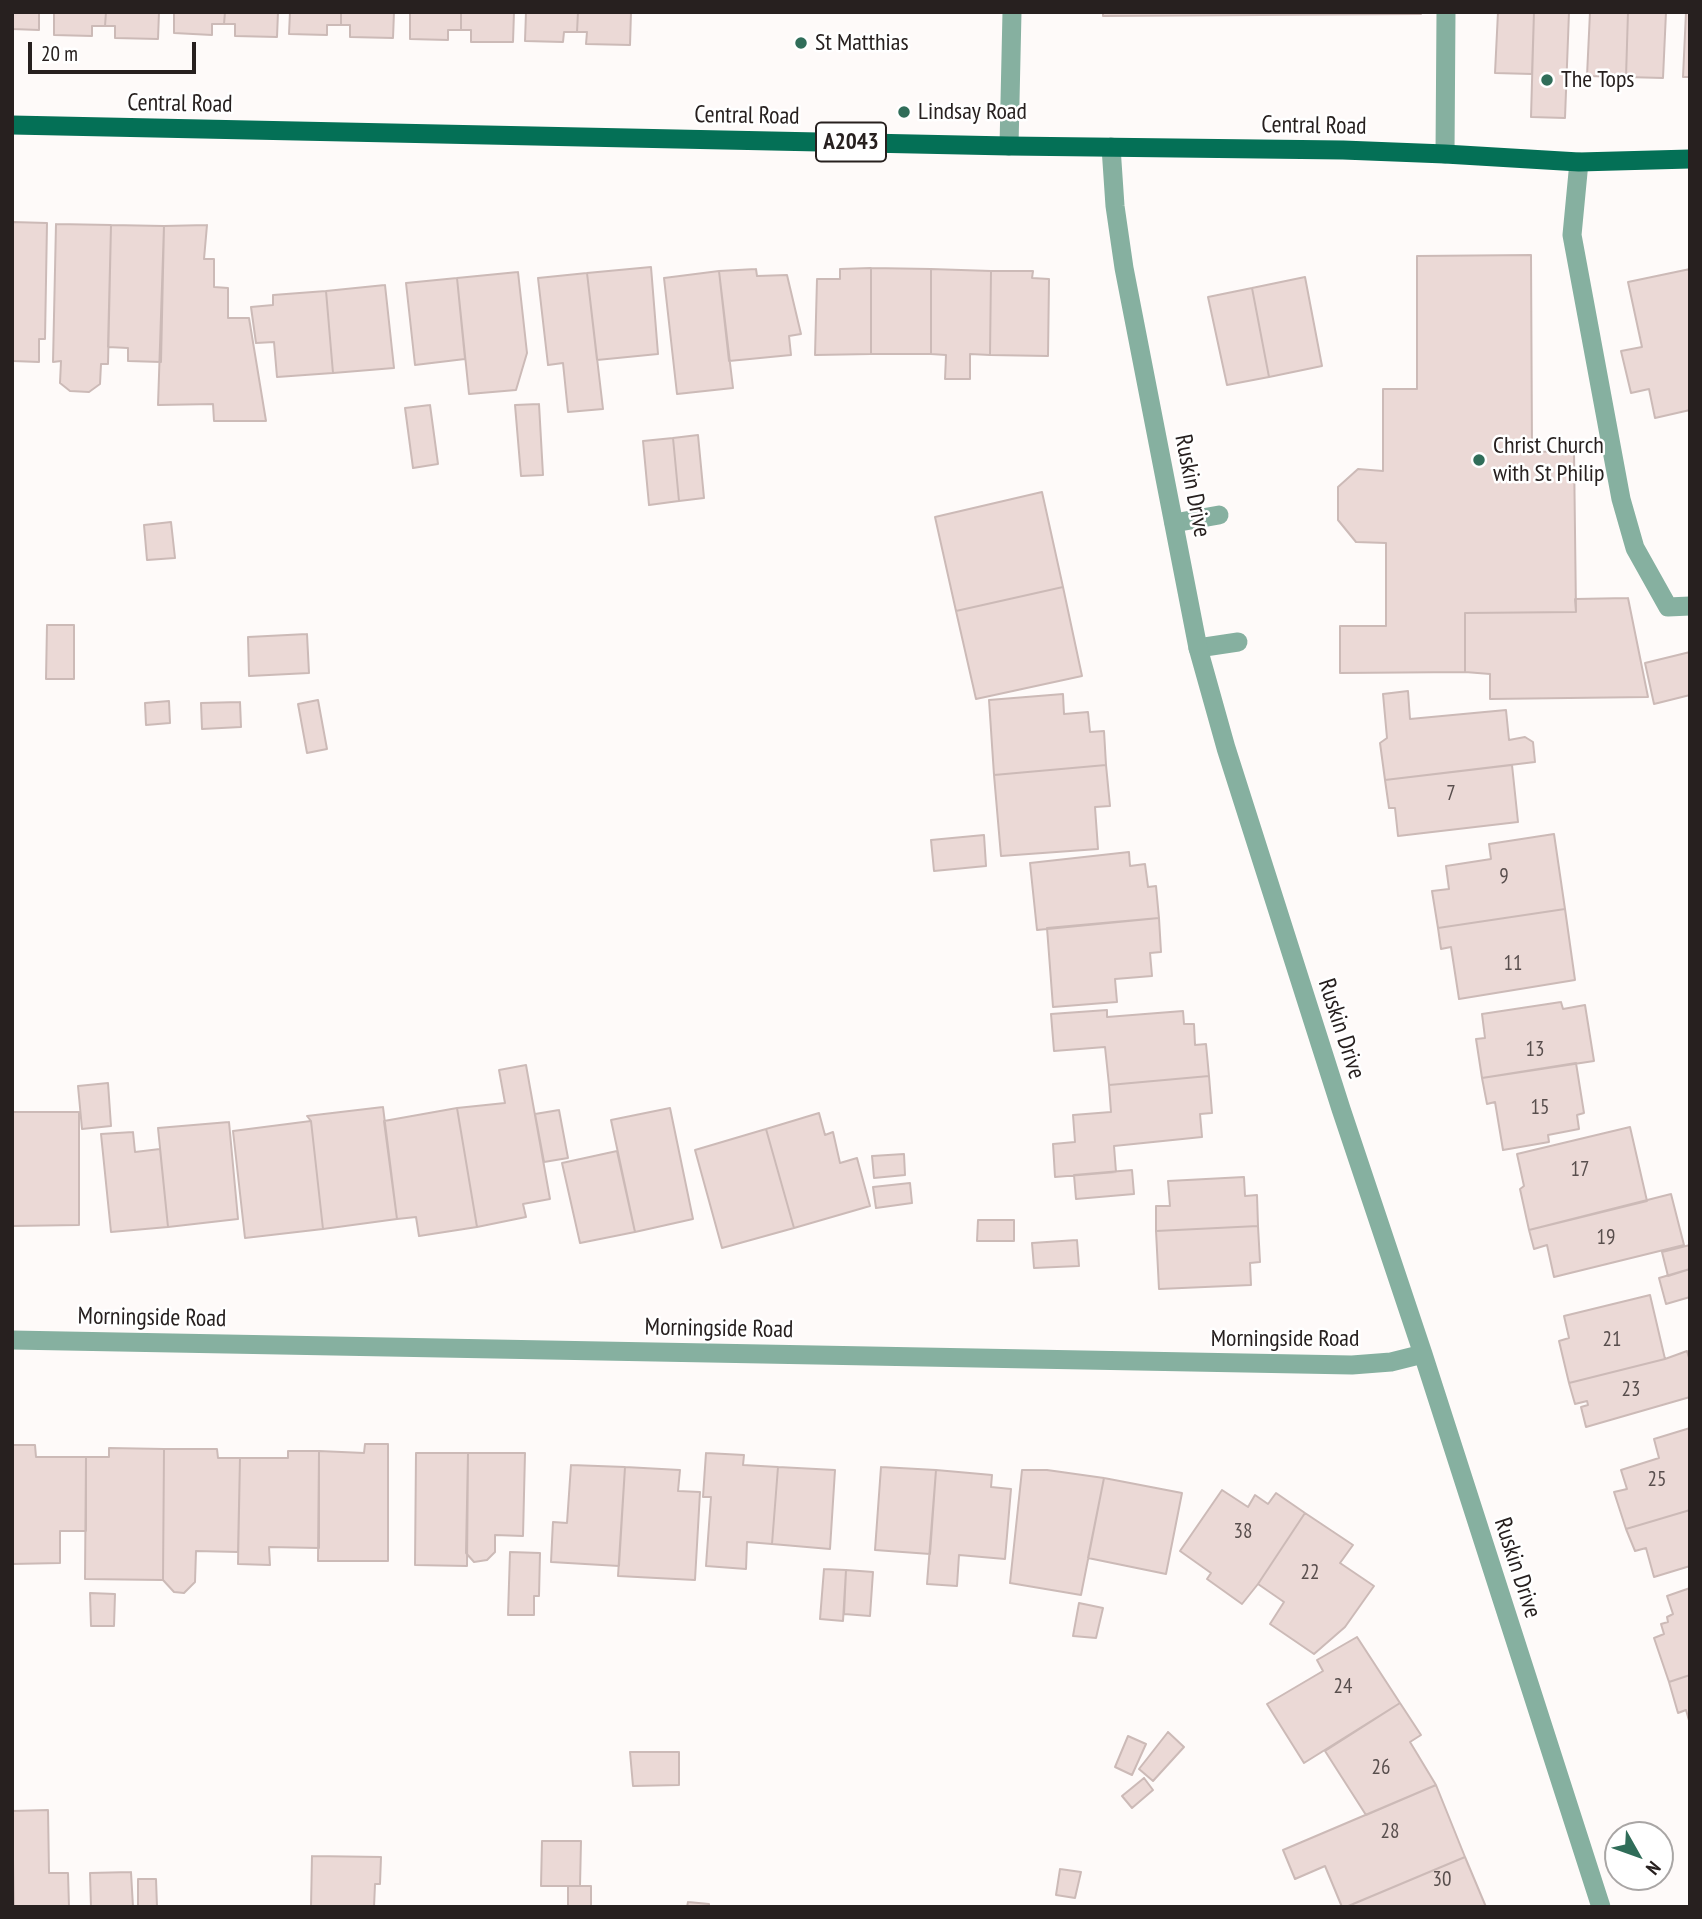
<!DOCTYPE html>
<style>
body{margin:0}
#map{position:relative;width:1702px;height:1919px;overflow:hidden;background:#fefaf9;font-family:"PT Sans Narrow",sans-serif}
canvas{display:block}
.frame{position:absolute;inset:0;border:14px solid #27201f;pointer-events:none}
.north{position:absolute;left:1604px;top:1821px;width:70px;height:70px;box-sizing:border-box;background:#fff;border:2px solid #a9a6a5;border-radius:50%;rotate:130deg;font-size:19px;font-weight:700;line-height:28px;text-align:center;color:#27201f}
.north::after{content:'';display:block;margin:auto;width:24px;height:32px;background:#306d59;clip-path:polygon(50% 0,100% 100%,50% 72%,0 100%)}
.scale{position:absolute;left:28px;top:42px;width:168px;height:32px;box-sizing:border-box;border:4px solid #27201f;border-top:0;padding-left:9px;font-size:21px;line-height:24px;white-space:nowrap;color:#27201f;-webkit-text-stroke:5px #fff;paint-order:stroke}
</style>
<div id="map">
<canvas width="1702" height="1919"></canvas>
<div class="frame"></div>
<div class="north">N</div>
<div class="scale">20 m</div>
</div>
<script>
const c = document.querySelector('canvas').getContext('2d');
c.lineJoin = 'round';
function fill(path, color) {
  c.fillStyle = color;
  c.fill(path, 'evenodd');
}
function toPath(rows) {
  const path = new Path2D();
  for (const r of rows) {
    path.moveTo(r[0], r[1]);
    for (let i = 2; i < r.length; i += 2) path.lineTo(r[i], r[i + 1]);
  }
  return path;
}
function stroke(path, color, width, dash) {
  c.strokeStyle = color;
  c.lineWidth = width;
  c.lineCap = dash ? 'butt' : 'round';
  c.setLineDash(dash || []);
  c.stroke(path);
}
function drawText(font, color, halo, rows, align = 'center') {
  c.font = font + ' "PT Sans Narrow",sans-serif';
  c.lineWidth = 5;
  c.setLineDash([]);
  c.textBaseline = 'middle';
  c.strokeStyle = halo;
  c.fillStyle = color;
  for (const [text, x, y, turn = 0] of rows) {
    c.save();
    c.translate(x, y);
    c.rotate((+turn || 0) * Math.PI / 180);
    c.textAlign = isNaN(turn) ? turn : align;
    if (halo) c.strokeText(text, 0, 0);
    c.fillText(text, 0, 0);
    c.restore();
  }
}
const building = toPath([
 [12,12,39,12,39,30,12,29,12,12],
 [54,12,106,12,105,26,92,26,92,36,54,35,54,12],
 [106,12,159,12,158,39,115,38,115,26,105,26,106,12],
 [174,12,225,12,224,24,212,24,212,35,174,33,174,12],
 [225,12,278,12,277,37,235,36,235,24,224,24,225,12],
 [290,12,341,12,341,25,327,25,327,35,289,34,290,12],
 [341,12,394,12,393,38,350,37,350,25,341,25,341,12],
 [410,12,461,12,461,30,448,30,448,40,410,39,410,12],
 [461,12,514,12,513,42,471,42,471,30,461,30,461,12],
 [526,12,578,12,577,32,564,32,563,42,525,41,526,12],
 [578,12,631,12,630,45,586,44,587,32,577,32,578,12],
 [1103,12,1421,12,1421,14,1103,16,1103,12],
 [1498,12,1534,12,1532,74,1495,73,1498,12],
 [1534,12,1569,12,1565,118,1531,117,1534,12],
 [1590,12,1628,12,1626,77,1587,76,1590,12],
 [1628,12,1666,12,1663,78,1626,77,1628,12],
 [1686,12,1690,12,1690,77,1683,77,1686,12],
 [12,222,47,223,45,339,39,339,39,362,13,361,12,222],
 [56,224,111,225,108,364,101,364,100,384,89,392,70,391,60,383,61,361,53,362,56,224],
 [111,225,164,226,161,362,128,361,128,348,108,347,111,225],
 [207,225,204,259,214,259,214,287,228,288,228,318,249,318,266,421,214,421,213,404,158,405,164,226,207,225],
 [1531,255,1532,452,1574,451,1576,612,1465,613,1465,672,1340,673,1340,626,1386,626,1386,543,1356,542,1338,520,1338,487,1358,469,1383,471,1383,389,1417,389,1417,256,1531,255],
 [651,267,658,354,597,360,587,273,651,267],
 [871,268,931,269,931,354,871,354,871,268],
 [871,268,871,354,815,355,817,279,840,279,840,269,871,268],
 [756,269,757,276,787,275,801,334,789,336,791,355,729,361,719,271,756,269],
 [931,269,991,271,990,355,970,354,970,379,945,379,946,355,931,354,931,269],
 [1690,269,1690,410,1655,418,1649,389,1631,393,1621,351,1642,347,1628,282,1690,269],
 [719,271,733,388,677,394,664,278,719,271],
 [991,271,1033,271,1032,278,1049,279,1048,356,990,355,991,271],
 [518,272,527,353,516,390,469,394,457,278,518,272],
 [587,273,603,409,568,412,563,363,548,365,538,278,587,273],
 [1305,277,1322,366,1269,377,1252,288,1305,277],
 [457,278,465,359,415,365,406,283,457,278],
 [385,285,394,368,333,373,326,291,385,285],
 [1252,288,1269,377,1227,385,1208,297,1252,288],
 [326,291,333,373,277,377,274,342,256,343,251,307,273,305,273,295,326,291],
 [539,404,543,475,521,476,515,405,539,404],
 [430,405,438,464,413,468,405,408,430,405],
 [698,435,704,498,679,501,673,438,698,435],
 [673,438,679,501,649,505,643,441,673,438],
 [1042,492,1063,587,956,611,935,517,1042,492],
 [171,522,175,558,147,560,144,525,171,522],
 [1063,587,1082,676,976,699,956,611,1063,587],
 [1628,598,1648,697,1490,699,1490,674,1465,672,1465,613,1576,612,1575,599,1628,598],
 [47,625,74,625,74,679,46,679,47,625],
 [307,634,309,673,249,676,248,637,307,634],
 [1690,652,1690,695,1654,704,1645,663,1690,652],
 [1408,691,1410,719,1506,710,1509,740,1525,737,1533,742,1535,762,1385,780,1380,743,1387,738,1383,694,1408,691],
 [1063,694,1064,714,1088,712,1090,732,1104,731,1106,765,994,775,989,700,1063,694],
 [318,700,327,749,307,753,298,704,318,700],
 [169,701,170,723,146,725,145,703,169,701],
 [240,702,241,727,202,729,201,703,240,702],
 [1106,765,1110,806,1095,807,1098,849,1001,856,994,775,1106,765],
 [1512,765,1518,822,1398,836,1395,808,1389,808,1385,780,1512,765],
 [1554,834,1565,909,1438,928,1432,891,1449,889,1446,866,1491,859,1489,844,1554,834],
 [984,835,986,866,934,871,931,840,984,835],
 [1129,852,1130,866,1145,864,1148,887,1156,886,1159,918,1037,930,1030,863,1129,852],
 [1565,909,1575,980,1459,999,1451,947,1441,949,1438,928,1565,909],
 [1159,918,1161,952,1150,953,1152,976,1115,979,1117,1002,1053,1007,1047,928,1159,918],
 [1561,1002,1563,1009,1585,1005,1594,1061,1482,1078,1476,1039,1485,1038,1482,1014,1561,1002],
 [1107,1010,1107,1017,1183,1011,1184,1024,1194,1024,1195,1045,1206,1044,1209,1076,1109,1085,1105,1047,1054,1051,1051,1014,1107,1010],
 [1576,1063,1584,1113,1577,1115,1579,1129,1548,1135,1549,1142,1503,1150,1495,1102,1487,1104,1482,1078,1576,1063],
 [526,1065,550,1199,523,1204,526,1217,477,1227,457,1108,505,1103,499,1070,526,1065],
 [1209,1076,1212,1113,1200,1114,1202,1137,1114,1146,1116,1172,1055,1177,1053,1144,1075,1142,1073,1115,1111,1112,1109,1085,1209,1076],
 [108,1083,111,1126,82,1129,78,1086,108,1083],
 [383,1107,397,1219,323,1229,311,1121,307,1116,383,1107],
 [457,1108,477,1227,419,1236,416,1217,397,1219,384,1121,457,1108],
 [670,1108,693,1219,635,1232,611,1120,670,1108],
 [559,1110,568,1158,544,1162,535,1114,559,1110],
 [12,1112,79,1112,79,1225,12,1226,12,1112],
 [819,1113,825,1135,833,1132,840,1163,857,1158,870,1206,794,1228,766,1129,819,1113],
 [311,1121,323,1229,245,1238,233,1131,311,1121],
 [229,1122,238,1219,168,1227,158,1128,229,1122],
 [1630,1127,1647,1201,1529,1230,1520,1189,1524,1186,1517,1154,1630,1127],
 [766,1129,794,1228,722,1248,695,1150,766,1129],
 [133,1132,135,1152,160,1149,168,1227,111,1232,101,1134,133,1132],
 [617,1151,635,1232,580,1243,562,1163,617,1151],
 [904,1154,905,1175,874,1178,872,1156,904,1154],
 [1132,1170,1134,1194,1076,1199,1074,1175,1132,1170],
 [1244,1177,1245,1196,1257,1195,1258,1226,1156,1231,1156,1206,1170,1206,1168,1181,1244,1177],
 [910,1183,912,1203,876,1208,873,1187,910,1183],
 [1671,1194,1684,1245,1554,1277,1547,1245,1534,1249,1529,1230,1671,1194],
 [978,1220,1014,1220,1014,1241,977,1241,978,1220],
 [1258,1226,1260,1262,1250,1263,1251,1285,1159,1289,1156,1231,1258,1226],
 [1077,1240,1079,1266,1034,1268,1032,1243,1077,1240],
 [1690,1245,1690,1269,1668,1276,1662,1252,1690,1245],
 [1690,1269,1690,1297,1666,1304,1659,1278,1690,1269],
 [1650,1295,1665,1359,1569,1383,1559,1341,1569,1338,1564,1316,1650,1295],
 [1687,1351,1690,1361,1690,1397,1586,1427,1581,1407,1588,1405,1587,1401,1575,1404,1569,1383,1665,1359,1687,1351],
 [1690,1428,1690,1510,1626,1529,1614,1492,1627,1489,1621,1470,1659,1458,1654,1439,1690,1428],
 [365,1444,388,1444,388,1561,318,1561,319,1451,364,1453,365,1444],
 [12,1445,35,1445,36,1457,86,1457,86,1531,60,1531,60,1563,12,1564,12,1445],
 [109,1448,164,1449,163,1580,85,1579,86,1457,109,1457,109,1448],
 [164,1449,217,1449,218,1458,240,1458,238,1552,196,1551,195,1582,184,1593,174,1592,163,1580,164,1449],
 [288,1451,319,1451,319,1548,269,1547,270,1565,238,1564,240,1458,288,1458,288,1451],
 [416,1453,468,1453,467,1566,415,1565,416,1453],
 [468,1453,525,1453,523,1536,495,1535,495,1552,487,1560,474,1562,466,1553,468,1453],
 [706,1453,744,1455,743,1465,778,1467,772,1544,747,1542,746,1569,706,1566,711,1497,703,1497,706,1453],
 [571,1465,625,1467,619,1566,551,1562,553,1522,567,1523,571,1465],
 [625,1467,680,1470,678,1491,700,1492,695,1580,618,1576,625,1467],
 [778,1467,835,1470,830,1549,772,1544,778,1467],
 [881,1467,936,1470,930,1554,875,1550,881,1467],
 [936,1470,992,1475,991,1487,1011,1489,1005,1559,959,1555,957,1586,927,1584,936,1470],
 [1022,1470,1047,1470,1104,1478,1081,1595,1010,1583,1022,1470],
 [1104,1478,1182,1493,1166,1574,1088,1558,1104,1478],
 [1222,1490,1248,1507,1255,1495,1268,1504,1276,1493,1305,1513,1258,1584,1242,1604,1207,1579,1211,1573,1180,1551,1222,1490],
 [1690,1510,1690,1566,1654,1577,1646,1548,1635,1551,1626,1529,1690,1510],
 [1305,1513,1353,1545,1340,1563,1374,1586,1345,1627,1314,1654,1270,1624,1284,1602,1258,1584,1305,1513],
 [510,1552,540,1553,539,1596,534,1596,534,1615,508,1615,510,1552],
 [824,1569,846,1570,843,1621,820,1619,824,1569],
 [846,1570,873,1572,870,1616,844,1614,846,1570],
 [1690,1588,1690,1675,1669,1682,1654,1638,1664,1634,1661,1624,1668,1622,1667,1617,1673,1614,1667,1596,1690,1588],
 [90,1593,115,1594,114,1626,91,1626,90,1593],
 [1079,1603,1103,1608,1096,1638,1073,1636,1079,1603],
 [1357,1637,1400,1703,1304,1763,1267,1704,1323,1671,1317,1660,1357,1637],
 [1690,1675,1690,1724,1686,1710,1678,1713,1669,1682,1690,1675],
 [1400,1703,1421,1735,1410,1742,1436,1785,1366,1815,1325,1751,1400,1703],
 [1168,1732,1184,1747,1153,1781,1139,1769,1168,1732],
 [1128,1736,1146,1744,1132,1775,1115,1767,1128,1736],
 [630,1752,679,1752,679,1785,633,1786,630,1752],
 [1144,1778,1153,1790,1132,1808,1122,1796,1144,1778],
 [1436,1785,1465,1857,1346,1907,1342,1907,1325,1866,1295,1879,1283,1850,1436,1785],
 [48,1810,49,1873,68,1873,69,1907,14,1907,12,1811,48,1810],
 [542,1841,581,1841,580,1886,541,1886,542,1841],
 [312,1856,381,1857,380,1884,375,1884,374,1907,311,1907,312,1856],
 [1465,1857,1486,1907,1354,1907,1353,1904,1465,1857],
 [1060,1869,1081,1872,1075,1898,1056,1895,1060,1869],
 [131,1872,133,1907,91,1907,90,1873,131,1872],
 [138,1879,156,1879,157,1907,138,1907,138,1879],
 [568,1886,591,1886,591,1907,568,1907,568,1886],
 [688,1902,709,1904,709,1907,687,1907,688,1902]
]);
fill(building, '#ebd9d6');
stroke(building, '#ccbab7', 2);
stroke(toPath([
 [1445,154,1446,12],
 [1579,162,1572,235,1621,499,1635,548,1668,607,1690,606],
 [1174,523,1219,515],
 [1198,648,1238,642]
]), '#86b0a0', 19);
stroke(toPath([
 [1009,146,1012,12],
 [1111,147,1115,206,1124,268,1198,648,1226,748,1341,1109,1423,1354,1601,1907],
 [12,1340,1352,1365,1391,1362,1423,1354]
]), '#86b0a0', 19);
stroke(toPath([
 [12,125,1009,146,1343,150,1445,154,1579,162,1690,159]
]), '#047056', 19);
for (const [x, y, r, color] of [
 [801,43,7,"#306d59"],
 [1547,80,7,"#306d59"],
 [904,112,7,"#306d59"],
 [1479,460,7,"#306d59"]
]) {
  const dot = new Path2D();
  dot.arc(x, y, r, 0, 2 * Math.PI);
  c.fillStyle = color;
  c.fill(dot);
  stroke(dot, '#fff', 2.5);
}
drawText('21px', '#584e4d', null, [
 ["7",1451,794],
 ["9",1504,877],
 ["11",1513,964],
 ["13",1535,1050],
 ["15",1540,1108],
 ["17",1580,1170],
 ["19",1606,1238],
 ["21",1612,1340],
 ["23",1631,1390],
 ["25",1657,1480],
 ["38",1243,1532],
 ["22",1310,1573],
 ["24",1343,1687],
 ["26",1381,1768],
 ["28",1390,1832],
 ["30",1442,1880]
]);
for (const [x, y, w] of [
 [851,142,70]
]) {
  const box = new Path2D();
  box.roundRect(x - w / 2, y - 19.5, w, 39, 5);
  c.fillStyle = '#fff';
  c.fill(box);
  stroke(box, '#27201f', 2);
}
drawText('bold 23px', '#27201f', null, [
 ["A2043",851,142]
]);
drawText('24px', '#27201f', '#fff', [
 ["St Matthias",815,43],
 ["The Tops",1561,80],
 ["Lindsay Road",918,112],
 ["Christ Church",1493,446],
 ["with St Philip",1493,474]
], 'left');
drawText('24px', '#27201f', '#fff', [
 ["Central Road",180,104,1],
 ["Central Road",747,116,1],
 ["Central Road",1314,126,1],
 ["Ruskin Drive",1192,486,79],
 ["Ruskin Drive",1341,1029,72],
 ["Morningside Road",152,1318,1],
 ["Morningside Road",719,1329,1],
 ["Morningside Road",1285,1339],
 ["Ruskin Drive",1517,1568,72]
]);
</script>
